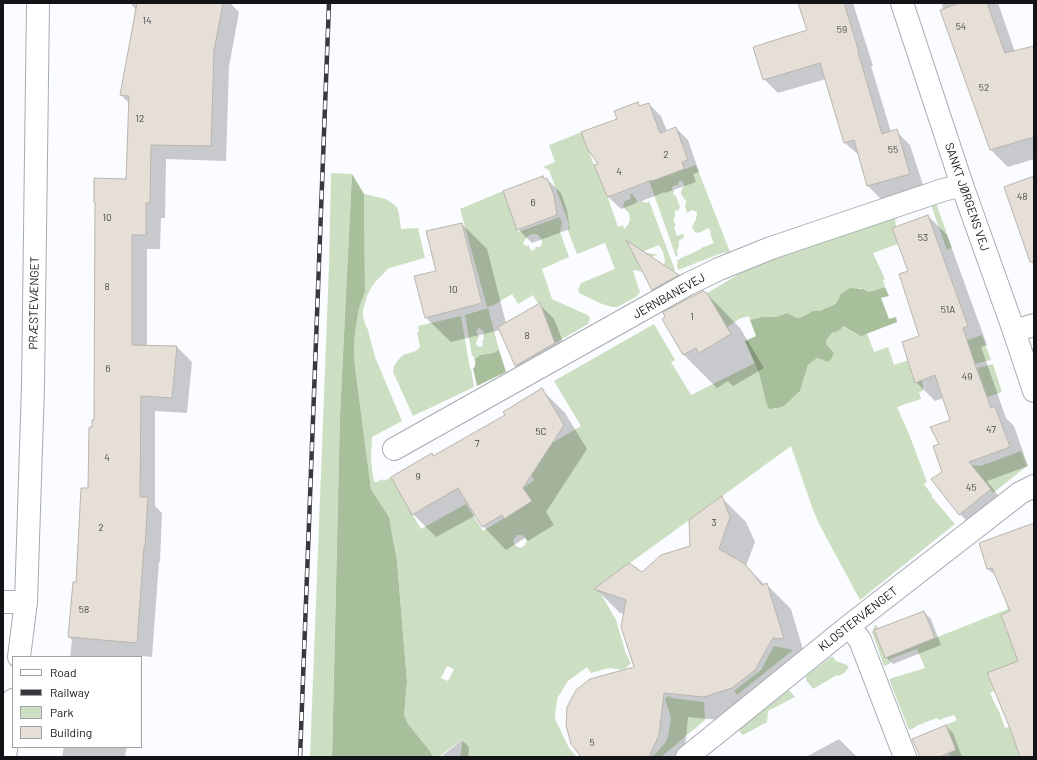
<!DOCTYPE html>
<meta charset="utf-8">
<style>
body{margin:0}
#map{position:relative;width:1037px;height:760px;overflow:hidden;background:#fafcff;font-family:Barlow,sans-serif}
canvas{display:block}
.frame{position:absolute;inset:0;border:4px solid #121417;pointer-events:none}
.legend{position:absolute;left:12px;top:656px;width:130px;height:92px;box-sizing:border-box;background:#fff;border:1px solid #a0a1a2;margin:0;padding:5px 7px;list-style:none;font-size:12px;color:#121417}
.legend li{display:flex;align-items:center;gap:8px;height:20px}
.legend b{width:20px;border:1px solid #a0a1a2}
</style>
<div id="map">
<canvas width="1037" height="760"></canvas>
<div class="frame"></div>
<ul class="legend">
<li><b style="height:5px;background:#fff"></b>Road</li>
<li><b style="height:5px;background:#37393c"></b>Railway</li>
<li><b style="height:11px;background:#ccdfc2"></b>Park</li>
<li><b style="height:11px;background:#e5dfd8"></b>Building</li>
</ul>
</div>
<script>
const c = document.querySelector('canvas').getContext('2d');
c.lineJoin = 'round';
function fill(path, color) {
  c.fillStyle = color;
  c.fill(path, 'evenodd');
}
function toPath(rows) {
  const path = new Path2D();
  for (const r of rows) {
    path.moveTo(r[0], r[1]);
    for (let i = 2; i < r.length; i += 2) path.lineTo(r[i], r[i + 1]);
  }
  return path;
}
function stroke(path, color, width, dash) {
  c.strokeStyle = color;
  c.lineWidth = width;
  c.lineCap = dash ? 'butt' : 'round';
  c.setLineDash(dash || []);
  c.stroke(path);
}
function drawText(font, color, halo, rows, align = 'center') {
  c.font = font + ' Barlow,sans-serif';
  c.lineWidth = 3.5;
  c.setLineDash([]);
  c.textBaseline = 'middle';
  c.strokeStyle = halo;
  c.fillStyle = color;
  for (const [text, x, y, turn = 0] of rows) {
    c.save();
    c.translate(x, y);
    c.rotate((+turn || 0) * Math.PI / 180);
    c.textAlign = isNaN(turn) ? turn : align;
    if (halo) c.strokeText(text, 0, 0);
    c.fillText(text, 0, 0);
    c.restore();
  }
}
fill(toPath([
 [582,132,594,165,606,192,618,227,623,225,624,229,628,225,630,220,629,213,624,208,623,206,625,201,629,200,631,198,630,195,633,193,633,196,636,198,637,203,642,201,647,203,649,201,675,270,668,274,664,264,665,261,663,252,659,245,642,252,653,254,658,254,638,264,642,272,635,270,633,271,640,292,636,297,617,307,612,307,602,304,579,293,578,289,581,283,615,269,605,243,577,254,568,231,569,224,549,170,543,167,555,162,549,145],
 [696,165,730,252,722,253,678,270,677,264,678,263,677,260,701,249,701,248,714,243,710,234,711,233,709,228,698,233,695,232,693,229,692,227,696,219,697,212,692,210,691,211,690,211,687,213,685,206,686,202,686,200,684,199,683,196,682,196,681,194,681,191,684,186,684,184,682,181,679,181,678,185,673,186,672,189,674,191,673,194,676,196,680,207,679,210,675,211,675,217,673,219,676,225,674,227,677,236,682,234,684,235,684,237,679,241,679,246,677,251,678,255,676,257,644,166,653,181],
 [331,173,352,174,340,415,332,748,332,757,310,757,329,266],
 [503,191,518,232,560,217,562,224,560,232,569,257,542,269,552,299,585,314,589,316,590,319,588,324,555,343,540,303,538,304,533,295,518,304,512,294,494,305,487,307,460,209],
 [532,234,536,234,539,236,541,238,542,243,541,246,539,247,536,247,535,249,532,251,529,247,529,245,526,246,523,244,524,241,528,236],
 [364,194,386,199,397,207,399,214,401,229,418,228,425,258,389,268,376,281,371,288,367,296,363,310,363,316,366,327,367,327,375,357,402,421,372,437,371,457,372,470,374,482,377,482,382,479,384,481,391,477,421,529,466,504,483,531,532,501,523,488,534,480,523,460,581,426,554,381,654,324,675,360,671,362,691,395,755,363,774,409,784,406,800,391,808,365,817,358,824,361,832,351,826,344,826,340,833,332,836,332,839,330,842,326,859,335,861,335,867,333,874,352,888,347,894,365,923,355,908,362,915,383,921,380,923,385,923,391,919,392,921,399,897,407,909,434,927,482,924,484,932,495,932,497,955,524,860,600,818,522,812,507,791,446,597,587,616,620,626,654,631,663,624,670,609,668,591,673,587,667,568,681,558,697,556,706,555,719,569,748,577,757,460,757,463,739,439,757,433,757,430,751,408,724,404,715,407,682,397,561,389,517,371,489,355,367,354,352,355,333,359,308,365,292],
 [517,535,521,535,525,537,527,541,524,546,520,548,515,545,513,541],
 [447,666,454,669,448,681,441,678],
 [936,203,952,248,947,250,931,205],
 [895,217,896,227,892,228,898,244,873,253,885,279,883,280,885,287,869,292,863,289,859,288,840,296,837,302,824,310,820,311,813,311,803,317,797,318,787,313,776,317,762,317,750,320,749,316,739,319,727,327,707,293,736,276,737,274,760,263],
 [488,308,499,350,493,353,480,355,477,357,476,363,475,364,474,356,472,356,465,315],
 [479,328,482,330,484,333,483,335,484,339,482,341,483,345,480,347,477,346,476,343,479,336,476,331],
 [461,316,470,369,471,369,474,387,413,416,393,372,394,366,398,360,403,355,416,351,420,347,417,333,419,332,418,326],
 [982,335,991,360,975,364,969,346,927,354],
 [993,364,1002,392,987,397,977,368],
 [1021,451,1027,466,993,493,974,468,967,465,981,466],
 [1034,585,1034,600,1009,608,1010,611,1001,615,1007,632,1016,629,1027,659,987,673,994,691,990,693,995,704,999,711,1005,728,1009,727,1020,757,950,757,948,753,956,750,946,725,957,720,954,715,939,720,937,718,916,726,916,727,909,730,889,679,925,668,917,649,890,659,891,663,884,666,872,632,875,625,877,626,878,629,885,658,1008,609,1004,596],
 [774,646,793,650,737,695,734,691,761,670],
 [832,656,836,661,847,665,849,667,844,673,839,676,837,675,813,689,806,680,806,676],
 [789,690,795,697,768,711,767,722,743,735,739,731,740,728],
 [668,696,672,698,704,702,705,720,661,757,652,757,659,750,665,743,668,737,671,718,665,699]
]), '#ccdfc2');
fill(toPath([
 [352,174,364,194,365,292,359,308,355,333,354,352,355,367,371,489,389,517,397,561,407,682,404,715,408,724,430,751,433,757,332,757,340,415],
 [885,287,889,296,881,298,889,319,896,317,897,322,861,336,859,335,843,326,840,330,836,332,833,332,826,340,826,344,834,353,831,359,828,362,817,358,808,365,800,391,784,406,778,408,769,409,767,405,759,373,745,341,756,336,750,320,762,317,776,317,787,313,797,318,802,317,813,311,820,311,833,305,837,302,841,294,850,288,863,289,869,292],
 [499,350,506,372,477,386,473,368,475,367,475,364,476,363,475,359,480,355,493,353]
]), '#a8bf9b');
fill(toPath([
 [130,3,230,3,239,12,229,67,226,161,166,159,165,218,161,218,160,249,147,249,147,347,177,347,192,362,187,413,155,411,155,506,162,513,160,562,159,562,152,657,141,656,70,657,72,640,69,637,77,583,89,489,93,428,95,421,127,180,130,104,121,95,136,10],
 [799,3,853,3,873,66,871,66,891,132,896,131,910,145,924,188,882,200,868,186,860,156,845,143,826,79,778,93,764,79,808,30],
 [942,3,1034,3,998,3,1015,52,1034,47,1034,159,1008,167,991,150,943,10],
 [638,103,641,107,649,104,661,116,667,131,676,128,688,140,699,172,693,174,696,182,665,193,665,192,621,209,607,196,600,164,618,120],
 [1034,177,1034,268,1019,223],
 [547,179,561,193,567,210,570,229,532,243,518,229,545,180],
 [928,216,947,235,987,345,981,347,994,384,1006,418,1014,426,1028,466,987,481,1009,509,979,533,960,514,932,480,943,472,952,420,944,398,935,401,916,382,920,336,909,271],
 [462,224,487,249,506,323,539,304,554,319,569,357,530,380,516,366,500,330,451,342,425,317,438,271],
 [629,243,678,276,685,282,660,297,652,290],
 [707,294,740,328,764,368,733,386,728,381,717,388,684,355,663,319],
 [542,390,565,413,587,449,546,512,554,525,528,541,525,538,506,550,483,526,476,515,436,537,413,514,432,455,434,457,506,415],
 [721,497,746,522,755,542,746,566,765,585,766,584,791,609,807,663,729,721,688,717,684,757,582,757,635,667,624,614,620,613,596,589,642,573,691,547],
 [1034,530,1034,757,1021,757,1019,662,1011,612,997,577,988,569,980,543],
 [924,612,931,619,941,645,893,664,886,657],
 [946,726,953,733,962,757,921,757],
 [839,739,857,757,806,757],
 [462,740,469,747,468,757,441,757],
 [64,747,127,747,125,757,62,757]
]), '#0003');
const building = toPath([
 [137,3,223,3,214,51,211,146,151,145,150,203,146,203,146,235,132,235,132,345,177,346,172,398,141,396,140,497,148,497,145,548,144,547,137,643,68,637,73,582,76,582,81,488,88,488,89,427,92,427,92,420,94,420,95,202,94,202,94,178,126,179,129,96,120,95,137,3],
 [798,3,844,3,859,52,858,52,882,134,897,129,910,174,867,186,854,140,844,143,820,63,763,80,753,47,807,30,798,3],
 [960,3,987,3,1005,53,1034,46,1034,137,990,150,940,10,960,3],
 [638,102,639,106,649,103,660,133,676,127,688,160,682,162,684,169,652,181,652,180,608,197,609,196,607,196,594,165,598,164,587,148,581,132,617,119,614,111,638,102],
 [543,176,544,179,547,178,554,195,557,215,517,230,503,191,543,176],
 [1034,176,1034,261,1030,262,1004,187,1034,176],
 [928,215,968,326,963,328,975,364,991,408,995,406,1010,447,969,462,991,489,959,515,931,479,942,472,933,446,939,444,930,427,950,420,935,375,915,383,902,342,919,336,899,274,908,271,892,228,928,215],
 [462,223,482,303,425,318,414,276,436,271,426,231,462,223],
 [626,240,679,275,652,290,626,240],
 [703,291,707,293,731,334,699,353,696,348,683,355,662,319,665,317,663,312,703,291],
 [540,303,555,343,515,366,498,327,540,303],
 [542,388,564,425,523,488,532,501,504,519,502,515,482,527,458,488,412,515,391,477,432,453,433,456,505,415,503,412,542,388],
 [722,496,730,517,719,549,745,564,762,585,767,583,784,639,773,638,755,670,732,688,704,697,664,693,659,735,649,757,581,757,571,744,566,725,567,707,576,690,590,679,634,667,621,627,626,600,594,589,629,563,642,572,661,555,690,546,689,520,722,496],
 [1034,523,1034,757,1020,757,1009,726,987,673,1018,661,1001,615,1010,611,992,568,987,569,979,543,1034,523],
 [924,611,935,638,885,658,874,630,924,611],
 [946,725,956,750,939,757,920,757,912,739,946,725]
]);
fill(building, '#e5dfd8');
stroke(building, '#b9b4ad', 1);
const minor = toPath([
 [1014,331,1034,325],
 [394,449,688,284,719,269,771,248,943,190,962,185],
 [3,602,26,602],
 [849,626,860,640,905,757],
 [687,757,849,626,1020,493,1034,486]
]);
const tertiary = toPath([
 [902,3,962,185,1014,331,1034,391],
 [19,657,26,602,33,386,38,3],
 [5,757,13,700]
]);
stroke(minor, '#a6abb2', 24);
stroke(tertiary, '#a6abb2', 24);
stroke(minor, '#fff', 22);
stroke(tertiary, '#fff', 22);
const rail = toPath([
 [300,757,329,3]
]);
stroke(rail, '#37393c', 4.5);
stroke(rail, '#fff', 3, [9]);
drawText('10px', '#474747', null, [
 ["14",147,21],
 ["54",961,27],
 ["59",842,30],
 ["52",984,88],
 ["12",140,119],
 ["55",893,150],
 ["2",666,155],
 ["4",619,172],
 ["48",1022,197],
 ["6",533,203],
 ["10",107,218],
 ["53",923,238],
 ["8",107,287],
 ["10",453,290],
 ["51A",948,310],
 ["1",692,317],
 ["8",527,336],
 ["6",108,369],
 ["49",967,377],
 ["47",991,430],
 ["5C",541,432],
 ["7",477,444],
 ["4",107,458],
 ["9",418,477],
 ["45",971,488],
 ["3",714,523],
 ["2",101,528],
 ["58",84,610],
 ["5",592,743]
]);
drawText('12px', '#121417', '#fff', [
 ["SANKT JØRGENS VEJ",967,197,71],
 ["JERNBANEVEJ",669,296,-29],
 ["PRÆSTEVÆNGET",34,303,-89],
 ["KLOSTERVÆNGET",858,619,-38]
]);
</script>
